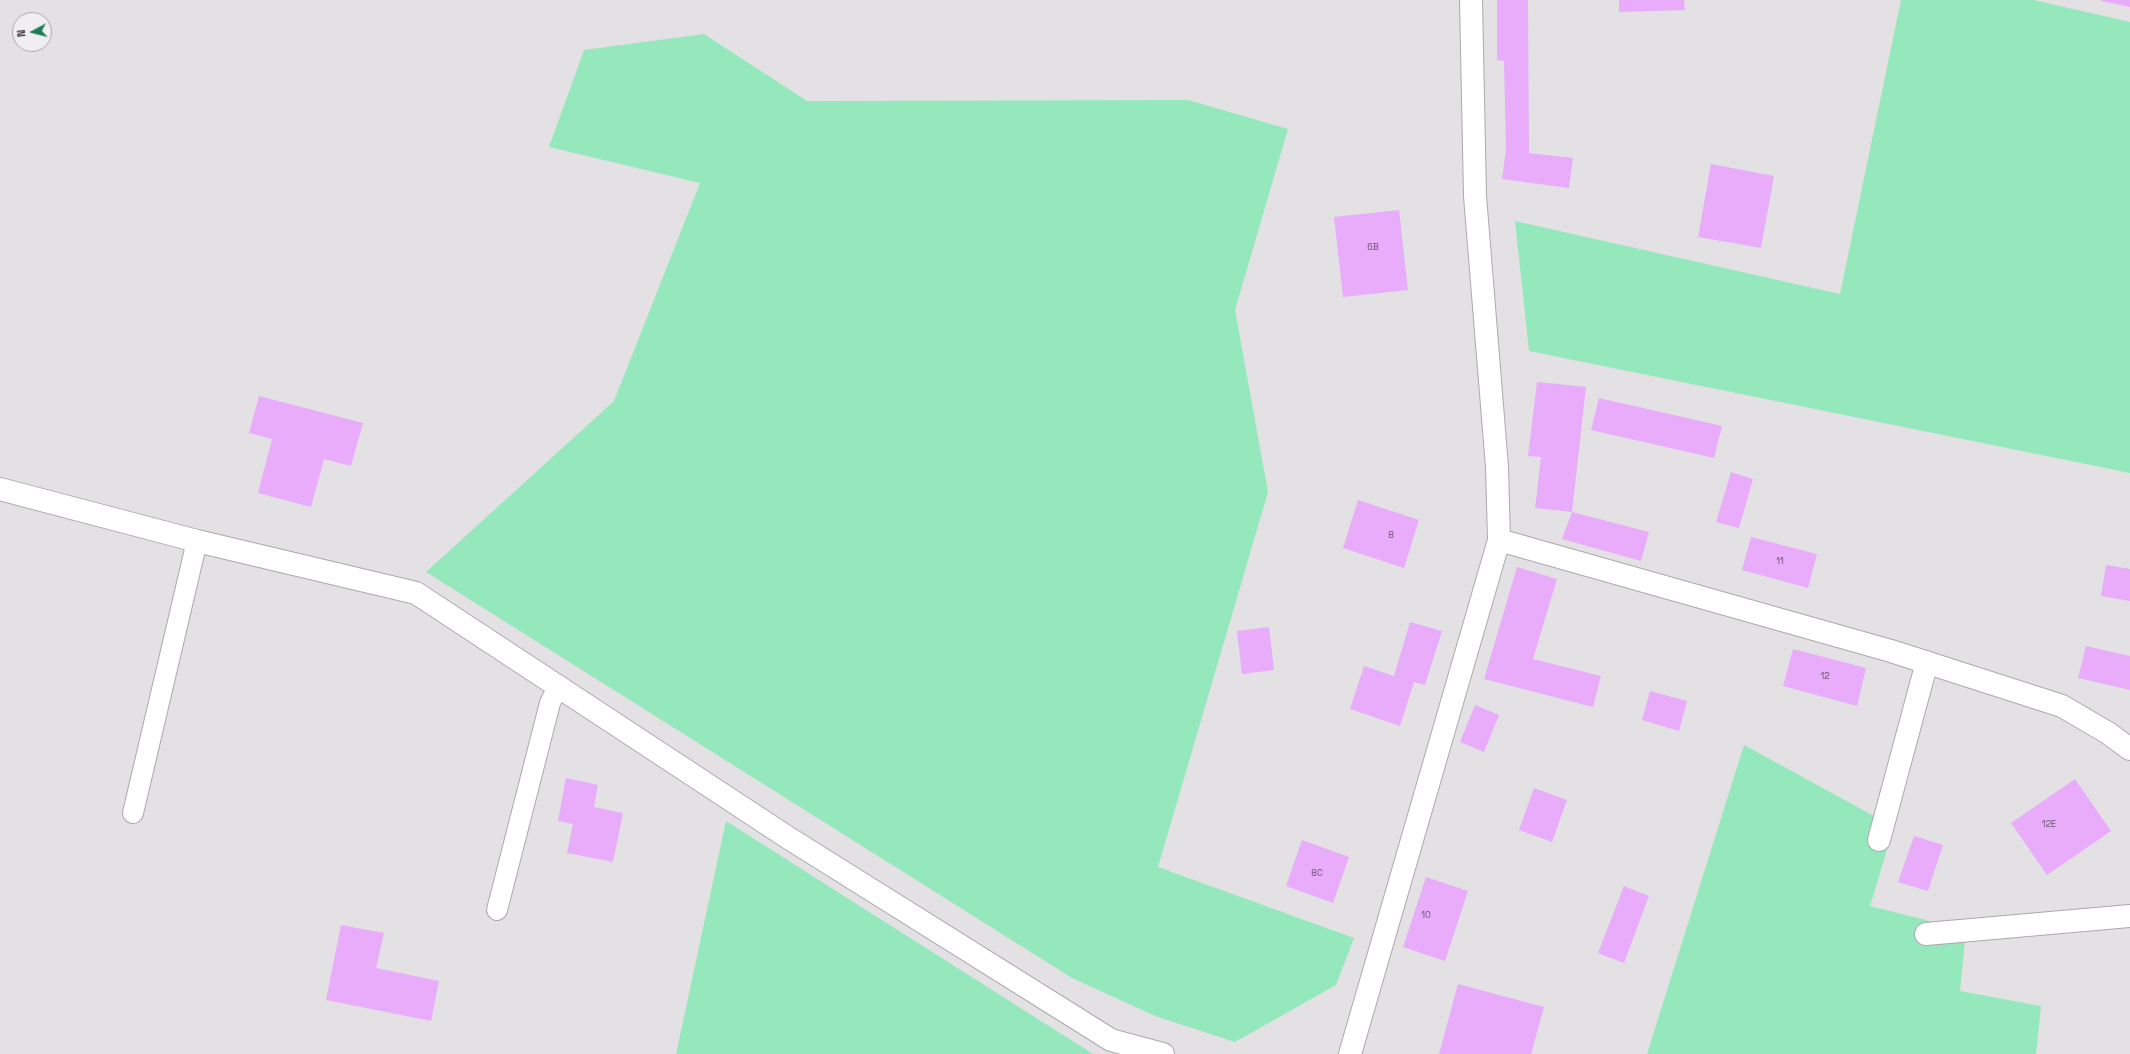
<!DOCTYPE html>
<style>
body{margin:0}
#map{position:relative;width:2130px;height:1054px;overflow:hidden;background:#e4e1e5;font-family:"Space Grotesk",sans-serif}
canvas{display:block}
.north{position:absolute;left:12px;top:12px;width:40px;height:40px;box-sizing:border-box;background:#f1eef2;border:1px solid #a9a6a9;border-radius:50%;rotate:263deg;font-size:11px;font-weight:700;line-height:16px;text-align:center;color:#3c3b3c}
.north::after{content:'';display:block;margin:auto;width:14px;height:18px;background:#1e7e56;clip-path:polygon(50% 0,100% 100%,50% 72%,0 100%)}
</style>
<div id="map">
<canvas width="2130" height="1054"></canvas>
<div class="north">N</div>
</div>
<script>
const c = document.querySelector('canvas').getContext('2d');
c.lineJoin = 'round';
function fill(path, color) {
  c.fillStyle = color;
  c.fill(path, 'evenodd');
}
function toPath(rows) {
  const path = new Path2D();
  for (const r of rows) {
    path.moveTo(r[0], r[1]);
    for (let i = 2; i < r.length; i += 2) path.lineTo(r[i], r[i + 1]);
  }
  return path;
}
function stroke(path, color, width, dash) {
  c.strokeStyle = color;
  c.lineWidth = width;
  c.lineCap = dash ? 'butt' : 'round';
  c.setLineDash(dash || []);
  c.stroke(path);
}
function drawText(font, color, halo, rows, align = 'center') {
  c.font = font + ' "Space Grotesk",sans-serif';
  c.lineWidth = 3;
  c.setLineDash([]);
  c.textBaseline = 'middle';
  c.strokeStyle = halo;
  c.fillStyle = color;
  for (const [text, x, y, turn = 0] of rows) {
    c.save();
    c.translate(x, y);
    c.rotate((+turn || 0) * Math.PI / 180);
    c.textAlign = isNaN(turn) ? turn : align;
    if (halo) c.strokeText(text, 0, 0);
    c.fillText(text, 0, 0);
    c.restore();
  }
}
fill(toPath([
 [1901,0,2034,0,2130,22,2130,473,1529,351,1515,221,1840,294],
 [704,34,807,101,1188,100,1288,129,1235,310,1268,492,1158,867,1354,938,1336,985,1235,1042,1155,1016,1072,978,426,572,614,401,700,183,549,147,584,50],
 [1744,745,1894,827,1870,906,1966,930,1960,991,2041,1006,2036,1054,1647,1054],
 [726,821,1093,1054,676,1054]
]), '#94e8bc');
fill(toPath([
 [1497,0,1528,0,1529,153,1573,158,1569,188,1502,179,1506,150,1504,61,1497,60],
 [1619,0,1684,0,1685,10,1619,12],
 [2101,0,2130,0,2130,7,2101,1],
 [1711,164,1774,176,1761,248,1698,237],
 [1399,210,1408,290,1343,297,1334,217],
 [1537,382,1586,387,1572,512,1535,508,1541,457,1528,456],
 [259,396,363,423,351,466,324,459,311,507,258,493,272,439,249,433],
 [1599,398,1722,426,1714,458,1591,430],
 [1731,472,1753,479,1739,528,1716,522],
 [1358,500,1419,520,1404,568,1343,548],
 [1572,512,1649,532,1641,561,1562,539],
 [1751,537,1817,554,1808,588,1742,570],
 [2106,565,2130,569,2130,601,2101,596],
 [1517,567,1557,579,1533,659,1601,676,1593,707,1484,679],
 [1410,622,1442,631,1425,685,1414,682,1400,726,1350,709,1364,666,1394,676],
 [1269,627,1274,670,1242,674,1237,631],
 [2086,646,2130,656,2130,690,2078,678],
 [1793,649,1866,668,1857,706,1783,686],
 [1650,691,1687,701,1679,731,1642,720],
 [1475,705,1499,715,1484,752,1460,742],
 [566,778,598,785,594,807,623,813,613,862,567,853,573,824,558,821],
 [2075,779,2111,831,2047,875,2011,823],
 [1534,788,1567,800,1552,842,1519,830],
 [1914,836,1943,845,1928,891,1898,882],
 [1302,840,1349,857,1333,903,1286,886],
 [1426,877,1468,891,1445,961,1403,947],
 [1624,886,1649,896,1624,963,1598,953],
 [341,925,384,933,376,968,439,981,431,1021,326,1000],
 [1458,984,1544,1007,1531,1054,1439,1054]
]), '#e8acfa');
const service = toPath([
 [133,813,197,541],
 [497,910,550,703,558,687]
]);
const minor = toPath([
 [0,489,197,541,416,593,787,837,1111,1040,1163,1054],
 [1499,540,1891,651,2062,706,2108,733,2130,749],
 [1879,840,1927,662],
 [1926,934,2130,916],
 [1350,1054,1499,540,1497,467,1475,196,1471,0]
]);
stroke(service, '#aca9ad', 22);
stroke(minor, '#aca9ad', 24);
stroke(service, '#fff', 20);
stroke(minor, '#fff', 22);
drawText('9px', '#67576c', null, [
 ["6B",1373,248],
 ["8",1391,536],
 ["11",1780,562],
 ["12",1825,677],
 ["12E",2049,825],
 ["8C",1317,874],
 ["10",1426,916]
]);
</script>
